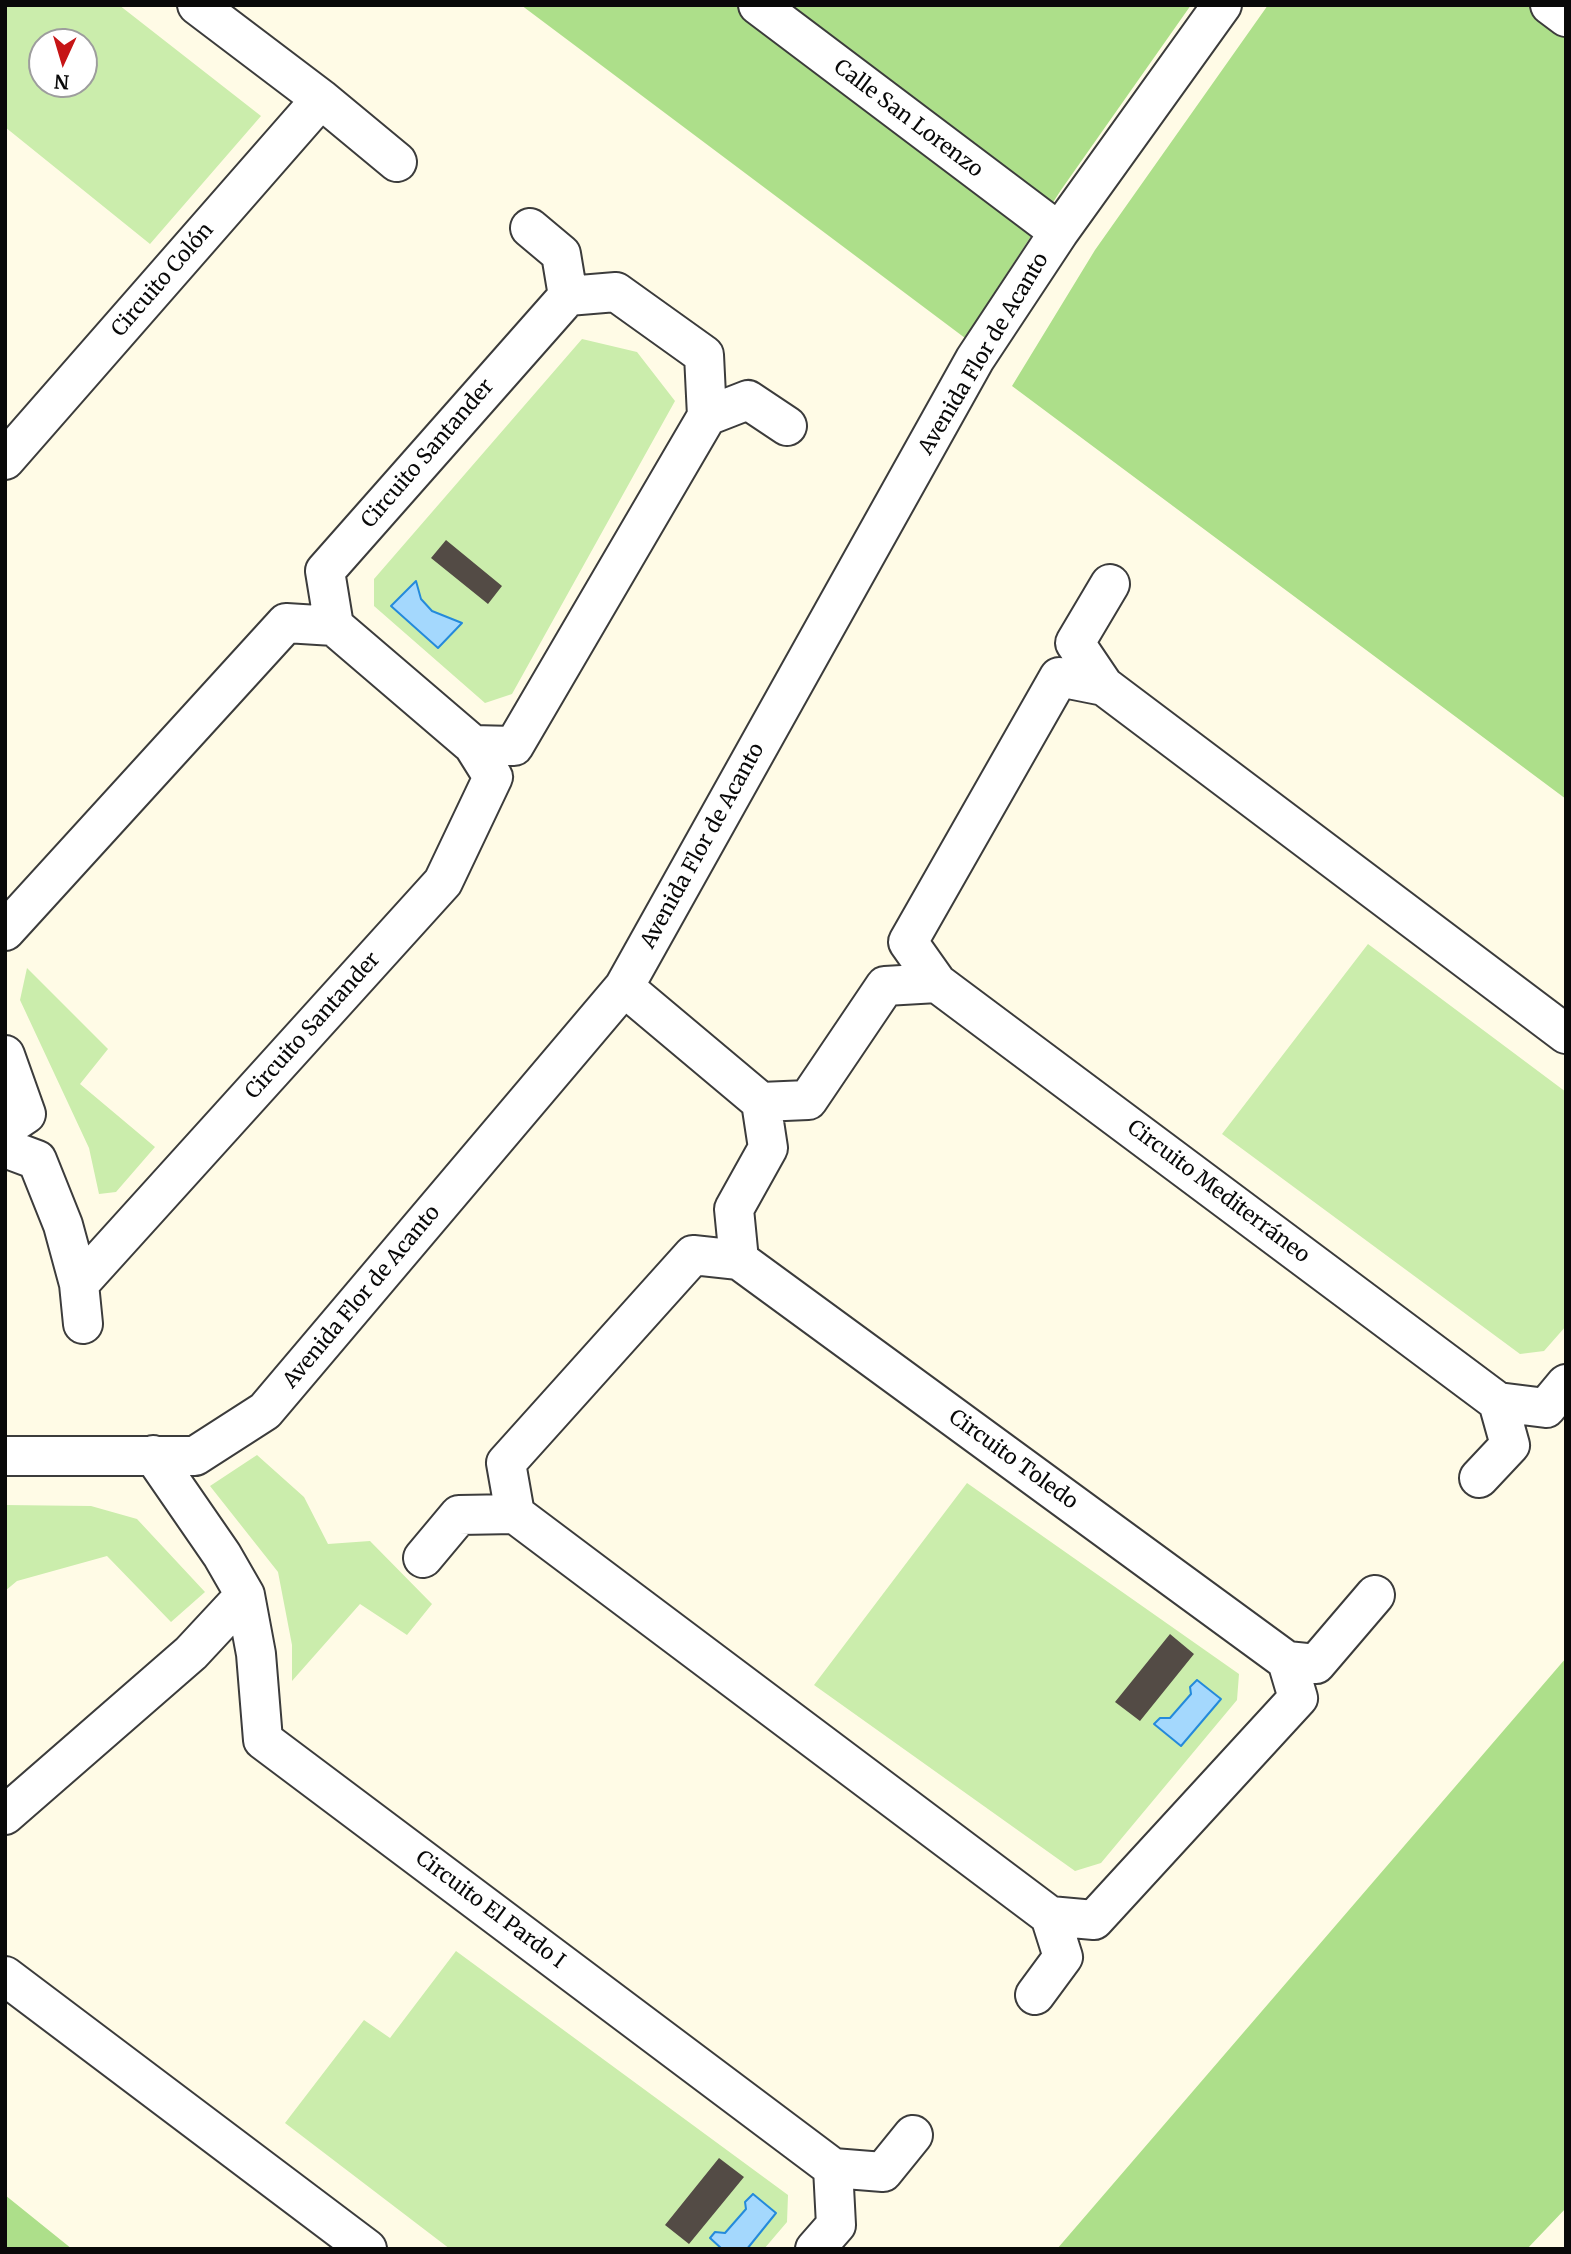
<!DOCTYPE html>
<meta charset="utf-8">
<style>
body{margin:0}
#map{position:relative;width:1571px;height:2254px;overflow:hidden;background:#fffbe6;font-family:Merriweather,serif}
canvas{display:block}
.frame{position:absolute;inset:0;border:7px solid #090909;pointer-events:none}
.north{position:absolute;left:28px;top:28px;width:70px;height:70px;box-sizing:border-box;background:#fff;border:2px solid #9d9d9d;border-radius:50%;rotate:184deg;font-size:19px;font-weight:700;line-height:28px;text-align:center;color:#090909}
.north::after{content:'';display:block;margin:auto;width:24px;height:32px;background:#c61516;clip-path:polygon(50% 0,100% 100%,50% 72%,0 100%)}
</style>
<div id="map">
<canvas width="1571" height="2254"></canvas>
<div class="frame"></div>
<div class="north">N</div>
</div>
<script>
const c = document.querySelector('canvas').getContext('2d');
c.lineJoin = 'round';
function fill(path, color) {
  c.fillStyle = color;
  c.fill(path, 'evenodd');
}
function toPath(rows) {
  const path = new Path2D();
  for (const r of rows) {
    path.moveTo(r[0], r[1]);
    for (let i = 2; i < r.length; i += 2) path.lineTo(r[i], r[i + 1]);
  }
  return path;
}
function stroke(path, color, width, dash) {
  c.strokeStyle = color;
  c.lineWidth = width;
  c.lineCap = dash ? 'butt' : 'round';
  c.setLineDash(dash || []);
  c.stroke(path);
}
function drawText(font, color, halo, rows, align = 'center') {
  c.font = font + ' Merriweather,serif';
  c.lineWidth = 7;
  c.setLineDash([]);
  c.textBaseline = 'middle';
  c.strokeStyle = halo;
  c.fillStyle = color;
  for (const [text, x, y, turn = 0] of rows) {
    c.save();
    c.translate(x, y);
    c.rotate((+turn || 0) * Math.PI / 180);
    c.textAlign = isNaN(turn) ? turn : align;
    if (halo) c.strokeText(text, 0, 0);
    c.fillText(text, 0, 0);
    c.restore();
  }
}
fill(toPath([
 [5,5,119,5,261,116,150,244,5,127],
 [84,42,84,84,42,84,42,42],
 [582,339,637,352,675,401,512,694,485,703,374,606,374,579],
 [1368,944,1566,1092,1566,1326,1544,1351,1520,1354,1222,1134],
 [27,968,108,1049,80,1084,155,1147,116,1192,99,1194,89,1148,20,1000],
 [257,1455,304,1497,328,1544,370,1541,432,1604,407,1635,360,1604,292,1681,292,1645,278,1572,210,1486],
 [967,1483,1239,1674,1237,1700,1101,1863,1075,1871,814,1685],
 [5,1505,91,1506,137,1519,205,1592,171,1622,107,1556,17,1581,5,1591],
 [456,1951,788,2195,787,2222,764,2249,450,2249,285,2123,364,2020,390,2038]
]), '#cbedac');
fill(toPath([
 [521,5,1191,5,1061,190,965,338],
 [1268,5,1566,5,1566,799,1012,386,1095,250],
 [1566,1658,1566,2208,1527,2249,1057,2249],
 [5,2195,72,2249,5,2249]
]), '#addf8a');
const water = toPath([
 [416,581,421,599,432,611,462,623,438,648,391,606,416,581],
 [1197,1680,1221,1699,1181,1746,1154,1724,1160,1718,1170,1718,1191,1694,1190,1687,1197,1680],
 [753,2194,776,2213,747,2249,722,2249,710,2238,715,2232,725,2233,746,2209,745,2202,753,2194]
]);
fill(water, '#a4d8fd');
stroke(water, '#248adb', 2);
fill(toPath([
 [446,540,502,586,488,604,431,558],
 [1170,1634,1194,1654,1140,1721,1115,1702],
 [719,2158,744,2177,689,2244,665,2225]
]), '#534b45');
const street = toPath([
 [197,5,321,99,397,162],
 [758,5,1059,232],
 [1550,5,1566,17],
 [530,228,561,254,568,296,616,292,704,355,707,416,748,400,787,426],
 [5,460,321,99],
 [334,626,473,745],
 [1104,686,1566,1034],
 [5,931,286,623,334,626,325,571,568,296],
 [937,983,1498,1402],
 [624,987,761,1102],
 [5,1055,26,1114,5,1128],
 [761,1102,808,1100,885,986,937,983,908,942,1059,677,1104,686,1075,643,1110,584],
 [5,1148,37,1160,63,1225,79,1284,83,1324],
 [739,1260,1287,1661],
 [79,1284,443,882,493,777,473,745,514,746,707,416],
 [153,1455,222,1555,245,1595,256,1654,263,1740,833,2168],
 [5,1456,195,1456,265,1411,624,987,975,359,1059,232,1222,5],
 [1479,1478,1510,1445,1498,1402,1546,1408,1566,1384],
 [515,1514,1050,1916],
 [423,1558,459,1515,515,1514,506,1463,693,1255,739,1260,734,1209,768,1148,761,1102],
 [5,1815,191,1653,245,1595],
 [5,1976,367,2249],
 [1035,1995,1063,1957,1050,1916,1094,1920,1298,1698,1287,1661,1316,1664,1375,1595],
 [815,2249,836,2225,833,2168,883,2172,913,2135]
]);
stroke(street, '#3c3c3c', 42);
stroke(street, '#fff', 38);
drawText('21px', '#090909', '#fff', [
 ["Calle San Lorenzo",908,119,37],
 ["Circuito Colón",163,280,-49],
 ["Avenida Flor de Acanto",984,354,-59],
 ["Circuito Santander",428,454,-49],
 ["Avenida Flor de Acanto",703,846,-61],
 ["Circuito Santander",313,1026,-48],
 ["Circuito Mediterráneo",1218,1192,37],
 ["Avenida Flor de Acanto",362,1297,-50],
 ["Circuito Toledo",1013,1460,36],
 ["Circuito El Pardo I",490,1910,37]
]);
</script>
